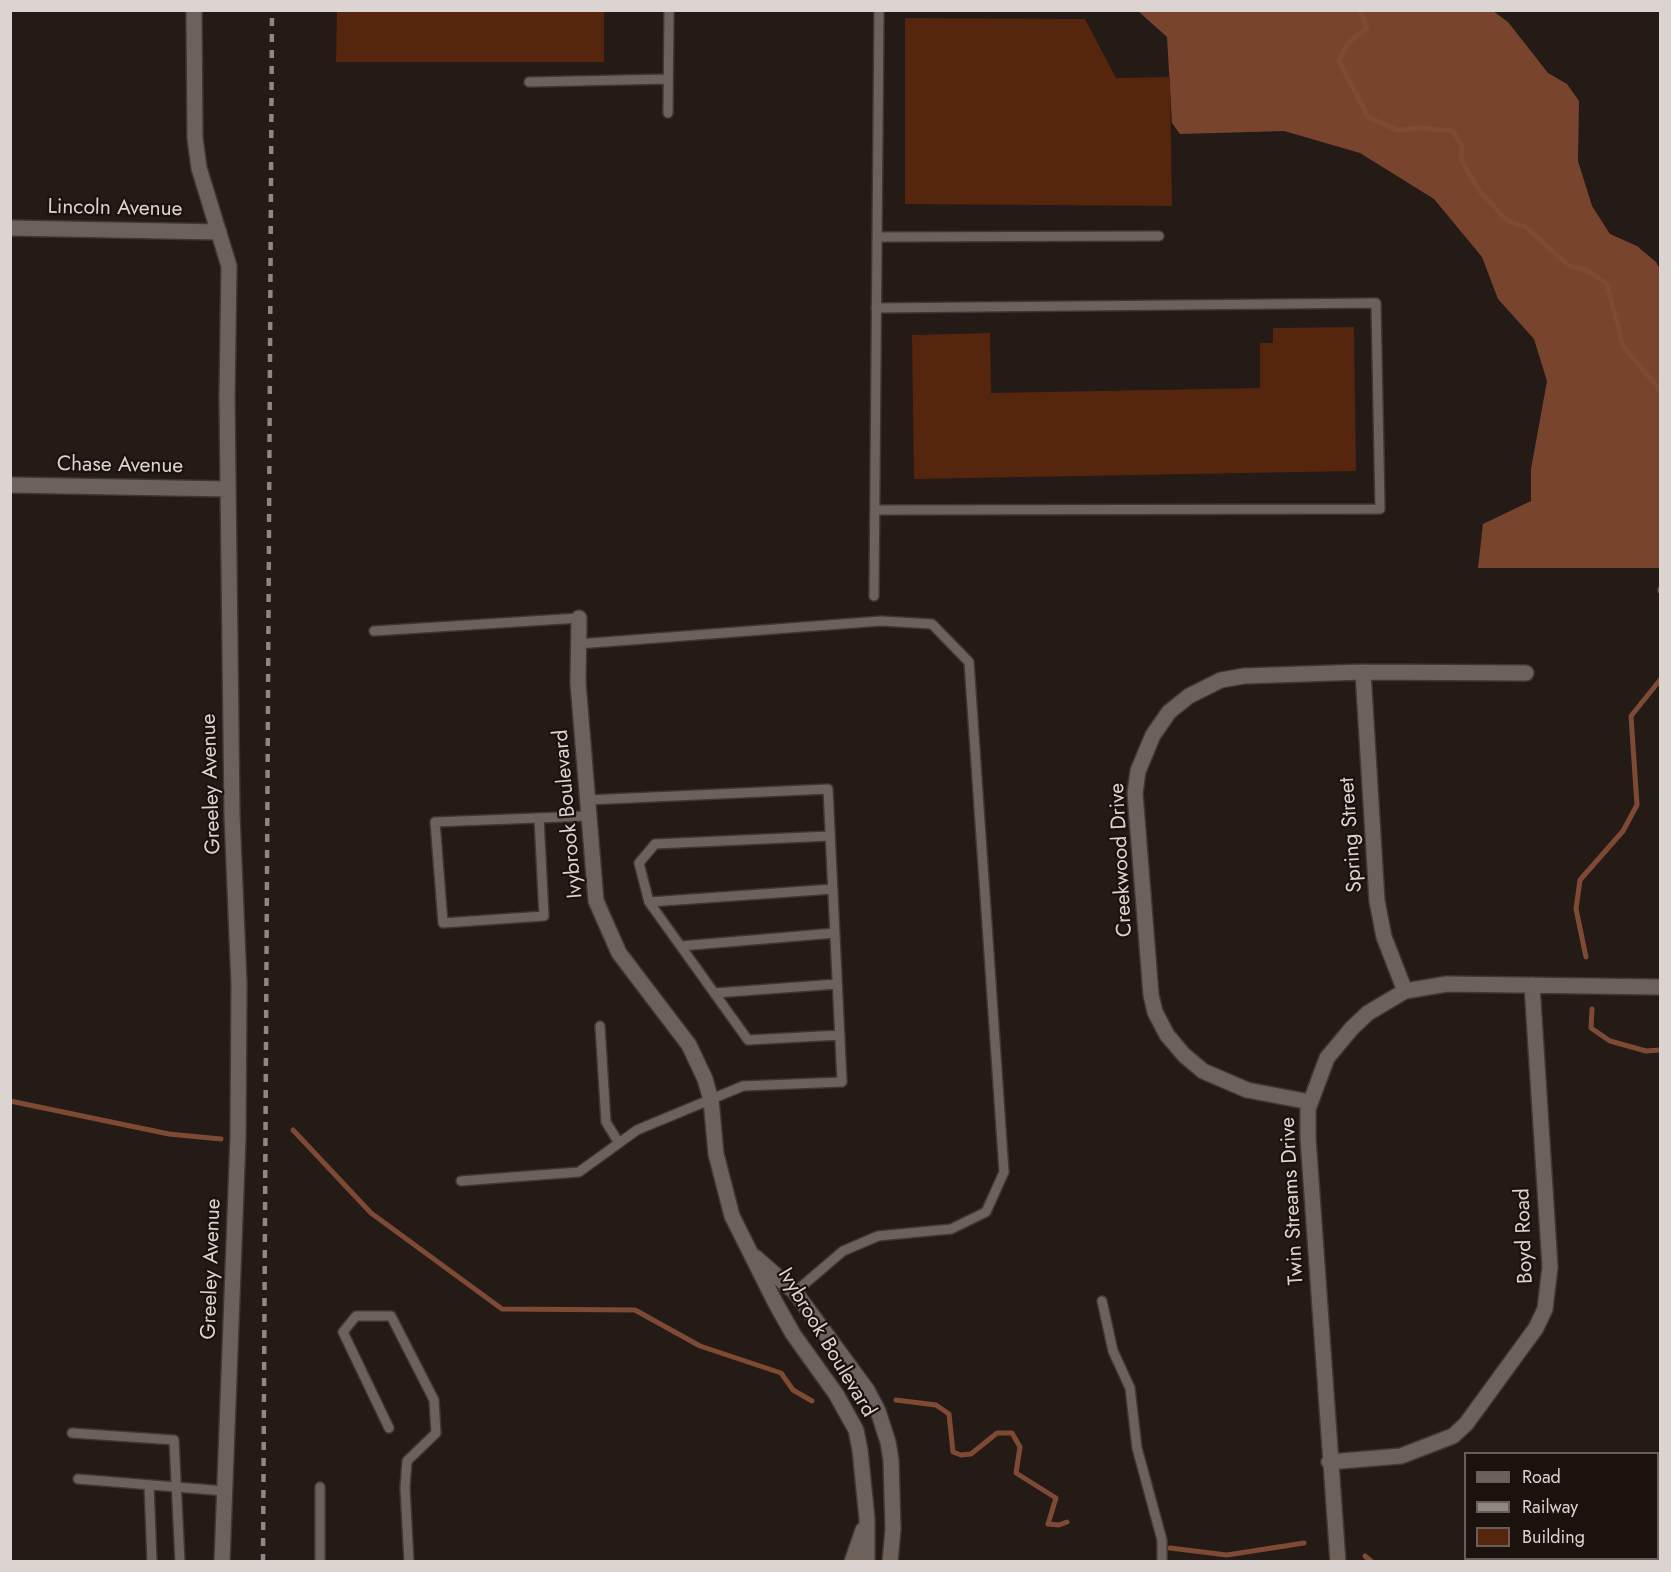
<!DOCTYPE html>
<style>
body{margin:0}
#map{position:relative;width:1671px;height:1572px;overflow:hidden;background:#241a16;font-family:Jost,sans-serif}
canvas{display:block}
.frame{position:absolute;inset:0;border:12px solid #dbd4d1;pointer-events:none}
.legend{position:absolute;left:1464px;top:1452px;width:195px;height:108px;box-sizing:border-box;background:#1b110d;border:2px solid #685f5b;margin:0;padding:8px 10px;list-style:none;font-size:18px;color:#dbd4d1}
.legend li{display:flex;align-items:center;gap:12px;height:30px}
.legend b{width:30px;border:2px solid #685f5b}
</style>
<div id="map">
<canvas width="1671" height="1572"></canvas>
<div class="frame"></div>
<ul class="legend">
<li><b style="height:8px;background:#6d615c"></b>Road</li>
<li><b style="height:8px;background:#8f8783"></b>Railway</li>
<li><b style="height:16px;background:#55250e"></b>Building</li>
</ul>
</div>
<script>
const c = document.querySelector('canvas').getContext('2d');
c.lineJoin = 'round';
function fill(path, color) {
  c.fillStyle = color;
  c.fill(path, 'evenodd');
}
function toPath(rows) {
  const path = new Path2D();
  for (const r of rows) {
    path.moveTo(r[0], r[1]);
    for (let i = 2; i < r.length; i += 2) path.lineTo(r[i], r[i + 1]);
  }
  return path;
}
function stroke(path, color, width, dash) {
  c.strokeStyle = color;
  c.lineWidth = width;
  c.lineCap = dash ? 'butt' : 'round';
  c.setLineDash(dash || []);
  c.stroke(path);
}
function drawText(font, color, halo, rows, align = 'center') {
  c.font = font + ' Jost,sans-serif';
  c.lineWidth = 4.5;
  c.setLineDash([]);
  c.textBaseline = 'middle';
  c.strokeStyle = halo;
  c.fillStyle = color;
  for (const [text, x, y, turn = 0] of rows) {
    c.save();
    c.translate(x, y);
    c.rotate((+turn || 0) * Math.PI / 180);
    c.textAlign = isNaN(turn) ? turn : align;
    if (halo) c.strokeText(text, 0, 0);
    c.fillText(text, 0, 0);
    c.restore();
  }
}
fill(toPath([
 [1493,11,1508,22,1548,73,1567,84,1579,101,1578,161,1592,206,1610,234,1637,246,1656,262,1660,269,1660,568,1478,568,1483,524,1531,501,1531,469,1547,381,1534,339,1498,299,1482,257,1434,199,1360,153,1284,131,1180,134,1172,123,1167,37,1138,11]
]), '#78442e');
stroke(toPath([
 [1360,10,1367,28,1348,43,1339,61,1368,117,1397,130,1421,128,1453,131,1462,146,1461,159,1478,189,1506,220,1526,227,1569,266,1586,270,1607,284,1623,346,1660,390],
 [1660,589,1660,591],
 [1586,957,1576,909,1580,880,1623,831,1637,805,1631,716,1660,680],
 [1592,1009,1591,1028,1610,1041,1646,1051,1660,1050],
 [10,1101,169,1134,221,1139],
 [293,1130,371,1213,502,1309,635,1310,700,1346,781,1373,793,1390,812,1401],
 [896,1400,936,1405,949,1414,953,1452,961,1455,971,1454,997,1433,1012,1433,1020,1447,1016,1473,1056,1498,1048,1524,1059,1525,1067,1522],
 [1658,1526,1660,1524],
 [1170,1548,1227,1555,1304,1543],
 [1365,1556,1372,1562],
 [1568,1562,1570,1558]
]), '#7e4a34', 5);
fill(toPath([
 [337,10,604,10,604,62,336,62],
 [905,18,1085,19,1116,78,1170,77,1172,206,905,204],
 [1354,327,1356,471,914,479,912,335,990,333,991,393,1260,388,1260,343,1273,343,1273,328]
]), '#55250e');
const lane = toPath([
 [529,82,668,79],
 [668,113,669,10],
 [877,237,1159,236],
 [875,510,1380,509,1376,303,876,308],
 [874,596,879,10],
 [374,631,579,618],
 [578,644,881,621,932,624,969,662,1004,1172,986,1212,951,1229,878,1236,843,1251,795,1292],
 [539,818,544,916,443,923,435,822,588,816],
 [830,836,655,844,639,863,649,902,748,1040,840,1035],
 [649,902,833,889],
 [681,946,835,933],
 [715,993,837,984],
 [600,1026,606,1122,619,1143],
 [461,1181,579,1172,637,1130,743,1086,842,1082,828,789,587,800],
 [1102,1301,1113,1351,1130,1388,1137,1448,1162,1540,1162,1562],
 [389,1428,343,1332,356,1316,391,1316,434,1400,436,1433,407,1461,405,1488,409,1562],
 [72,1433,174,1440,180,1562],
 [78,1479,225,1491],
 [149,1485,152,1562],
 [320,1562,320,1487]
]);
const street = toPath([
 [194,10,195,138,199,168,229,266,227,398,232,815,239,984,238,1137,222,1562],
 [10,228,219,232],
 [10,485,228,489],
 [579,618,578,683,596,901,619,953,689,1045,705,1079,711,1100,716,1154,732,1216,775,1302,793,1334,836,1394,856,1430,860,1450,867,1519,867,1562],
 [1363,672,1377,901,1384,937,1405,991],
 [1310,1102,1247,1090,1203,1071,1184,1055,1167,1035,1155,1012,1151,995,1135,793,1138,771,1153,735,1169,712,1189,696,1221,680,1244,676,1363,672,1526,673],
 [755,1257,795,1292,867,1390,878,1411,888,1442,891,1460,893,1529,890,1562],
 [1329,1462,1401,1456,1453,1436,1466,1424,1536,1328,1545,1309,1550,1267,1532,985],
 [852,1562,863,1530],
 [1338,1562,1308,1138,1308,1109,1327,1058,1352,1028,1368,1013,1405,991,1447,984,1660,987]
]);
stroke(lane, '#3e3734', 12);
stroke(street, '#3e3734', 18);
stroke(lane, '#6d615c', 9);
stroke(street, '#6d615c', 15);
stroke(toPath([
 [263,1562,272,10]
]), '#8f8783', 4.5, [8, 8]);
drawText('21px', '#dbd4d1', '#1b110d', [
 ["Lincoln Avenue",115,209,1],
 ["Chase Avenue",120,466,1],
 ["Greeley Avenue",212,784,-92],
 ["Ivybrook Boulevard",569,814,-95],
 ["Spring Street",1352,835,-94],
 ["Creekwood Drive",1122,860,-93],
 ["Twin Streams Drive",1293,1201,-93],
 ["Boyd Road",1525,1236,-92],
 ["Greeley Avenue",212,1269,-88],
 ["Ivybrook Boulevard",826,1343,59]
]);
</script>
